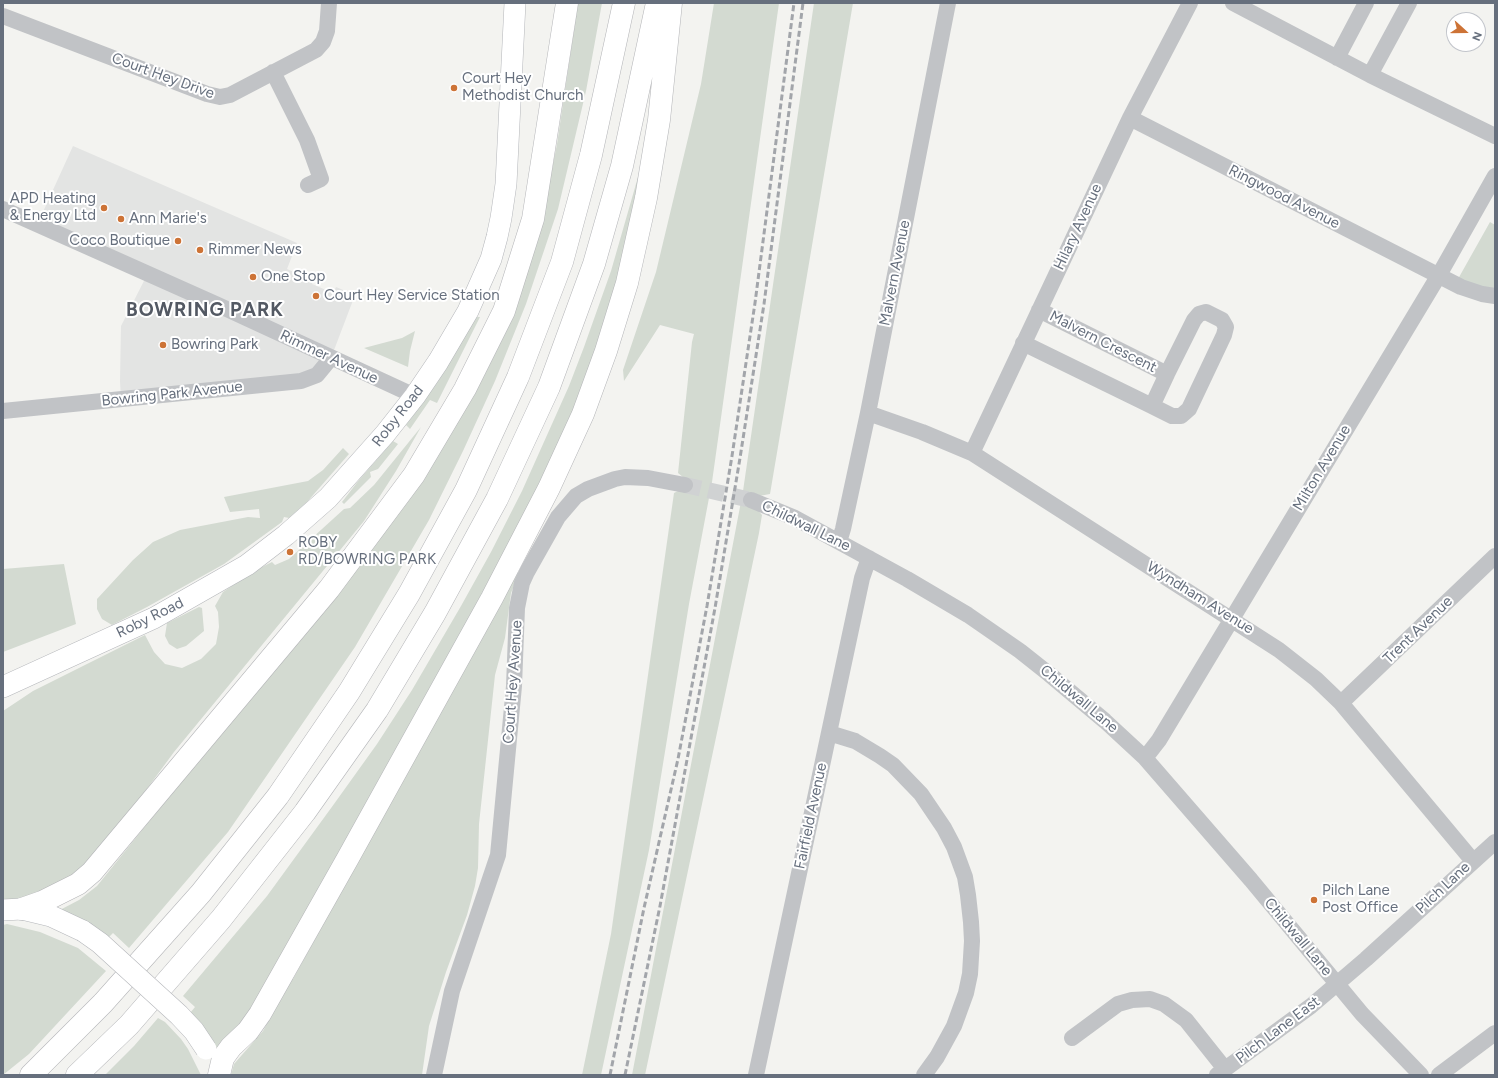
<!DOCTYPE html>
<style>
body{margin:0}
#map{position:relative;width:1498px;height:1078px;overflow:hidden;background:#f3f3f0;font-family:Figtree,sans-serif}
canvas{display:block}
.frame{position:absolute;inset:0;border:4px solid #666f7d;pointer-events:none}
.north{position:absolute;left:1446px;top:12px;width:40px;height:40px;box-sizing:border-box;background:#fff;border:1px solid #c2c5cb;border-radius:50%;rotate:111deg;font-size:11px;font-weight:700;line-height:16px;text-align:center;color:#666f7d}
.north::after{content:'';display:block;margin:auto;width:14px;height:18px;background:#cd7336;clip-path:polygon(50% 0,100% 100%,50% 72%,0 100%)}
</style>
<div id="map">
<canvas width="1498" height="1078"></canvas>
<div class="frame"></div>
<div class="north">N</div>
</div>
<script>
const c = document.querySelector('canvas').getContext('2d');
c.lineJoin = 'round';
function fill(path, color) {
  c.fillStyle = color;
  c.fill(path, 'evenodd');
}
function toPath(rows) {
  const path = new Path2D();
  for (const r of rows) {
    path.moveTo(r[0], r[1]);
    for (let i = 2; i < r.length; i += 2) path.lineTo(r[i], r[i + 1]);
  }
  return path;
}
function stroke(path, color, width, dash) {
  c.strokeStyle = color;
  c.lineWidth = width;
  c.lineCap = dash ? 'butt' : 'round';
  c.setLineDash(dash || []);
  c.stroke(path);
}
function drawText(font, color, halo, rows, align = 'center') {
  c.font = font + ' Figtree,sans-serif';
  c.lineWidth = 4;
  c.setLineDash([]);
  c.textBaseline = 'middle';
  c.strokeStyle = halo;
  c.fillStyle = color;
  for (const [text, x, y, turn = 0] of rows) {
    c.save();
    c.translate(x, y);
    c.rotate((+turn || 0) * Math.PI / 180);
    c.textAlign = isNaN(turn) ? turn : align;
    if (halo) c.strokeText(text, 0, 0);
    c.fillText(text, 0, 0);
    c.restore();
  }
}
fill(toPath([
 [73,146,297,243,287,269,313,281,312,284,333,293,336,287,355,295,331,358,317,375,121,399,120,381,121,326,147,275,37,225]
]), '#e3e4e3');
fill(toPath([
 [578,3,602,3,586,91,558,209,526,304,495,381,463,451,429,520,355,647,228,832,129,948,113,933,108,938,58,911,79,900,97,886,376,540,543,214,557,144],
 [714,3,779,3,712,482,689,604,649,850,601,1075,582,1075,611,934,674,493,684,488,684,478,678,473,692,342,694,334,660,325,624,381,623,370,656,272,701,84],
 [814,3,853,3,770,494,759,496,756,508,762,515,759,533,645,1075,632,1075,743,491],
 [641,173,627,244,605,326,586,381,533,500,251,1018,219,1054,214,1042,190,1013,195,1007,183,996,267,896,334,804,377,744,412,690,461,606,491,552,522,491,569,386,584,347,611,271,638,177],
 [1490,222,1495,225,1495,289,1487,289,1458,279],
 [476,317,480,317,437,403,430,400,410,429,406,425,438,381],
 [415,331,410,351,408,367,364,348,402,338],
 [421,427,396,471,364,521,174,752,91,865,34,898,3,902,3,711,33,691,145,635,154,652,165,664,182,668,201,659,216,644,219,627,218,612,215,606,223,592,254,571,272,562,275,565,289,559,344,509,350,508,374,485],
 [393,441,398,444,378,469,370,472,371,477,344,504,342,502,359,480],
 [343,448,349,454,307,502,289,518,284,517,282,522,224,564,147,607,112,625,102,619,97,609,97,599,133,560,153,542,180,530,248,517,260,518,259,509,230,512,224,497,308,481,323,470],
 [64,564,76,624,3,652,3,569],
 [516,573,519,573,511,593,505,638,495,675,479,824,478,868,475,886,467,915,446,972,429,1026,422,1075,231,1075,234,1064,263,1031,291,978,293,979],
 [199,607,202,608,204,631,186,646,177,649,169,644,165,636,167,623],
 [7,924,40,932,78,948,106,971,29,1054,3,1075,3,925],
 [158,1018,165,1022,181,1039,188,1049,201,1075,105,1075,134,1046]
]), '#d3dad1');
stroke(toPath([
 [685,485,751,500]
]), '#d0d2d3', 16, [16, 8]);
const major = toPath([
 [3,687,154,618,247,565,286,535,328,498,385,434,415,396,438,362,468,311,491,259,497,237,501,218,506,184,515,3],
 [3,910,22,909,51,916,83,931]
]);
const highway = toPath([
 [22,909,42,902,78,884,92,872,329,589,414,475,465,389,504,311,533,219,567,3],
 [31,1075,103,1003,201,893,278,796,349,692,409,594,466,490,518,377,562,262,591,155,624,3],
 [77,1075,129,1025,221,919,305,812,377,710,435,613,497,499,549,387,594,264,622,166,657,3],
 [219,1075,223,1058,231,1047,248,1031,260,1014,348,858,492,598,549,488,583,414,606,351,627,283,646,198,659,120,671,3]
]);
stroke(major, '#b4b6ba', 22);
stroke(highway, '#b4b5b8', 23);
stroke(toPath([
 [1233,3,1370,75,1495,136],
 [3,16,207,94,220,97,230,95,316,50,323,42,327,31,329,3],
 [1337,58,1366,3],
 [273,72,307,140,321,179,308,185],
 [1370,75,1409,3],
 [1130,118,1461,287,1482,294,1495,296],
 [3,209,218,305,415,396],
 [1039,310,1167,374,1194,320,1199,314,1206,312,1222,320,1226,327,1224,335,1189,409,1181,416,1172,416,1152,406,1167,374],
 [1023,343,1152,406],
 [3,411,301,381,317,375,331,358],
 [868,413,922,432,972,453,1279,650,1316,679,1341,703,1473,861],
 [972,453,1130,118,1190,3],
 [751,500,795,518,907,579,968,615,1020,651,1049,674,1105,721,1145,758,1251,880,1362,1014,1421,1075],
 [839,542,843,529,868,413,948,3],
 [1341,703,1495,556],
 [829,733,855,741,880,756,893,765,921,794,944,828,954,847,965,877,968,895,971,922,972,941,970,974,966,993,954,1026,937,1057,924,1075],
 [1145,758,1159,740,1439,275,1495,176],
 [1072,1038,1118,1004,1132,1000,1150,999,1164,1004,1186,1020,1225,1069],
 [434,1075,452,991,498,855,514,686,517,608,522,583,527,572,558,517,576,496,588,489,615,479,625,477,648,478,685,485],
 [756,1075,862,578,869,558],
 [1217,1075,1311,1006,1366,959,1495,842],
 [1439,1075,1495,1033]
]), '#c1c3c6', 16);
stroke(major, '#fff', 21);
stroke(highway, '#fff', 22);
stroke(toPath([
 [610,1075,644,908,678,759,707,606,732,456,755,303,794,3],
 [625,1075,660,906,715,608,740,458,764,304,803,3]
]), '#a2a5aa', 3, [6, 3]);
const majorBridge = toPath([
 [83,931,100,943,179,1015,194,1031,206,1049]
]);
stroke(majorBridge, '#b4b6ba', 22, []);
stroke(majorBridge, '#fff', 21);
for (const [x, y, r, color] of [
 [454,88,4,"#cd7336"],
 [104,208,4,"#cd7336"],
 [121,219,4,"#cd7336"],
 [178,241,4,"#cd7336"],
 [200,250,4,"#cd7336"],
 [253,277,4,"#cd7336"],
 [316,296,4,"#cd7336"],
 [163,345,4,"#cd7336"],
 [290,552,4,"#cd7336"],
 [1314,900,4,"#cd7336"]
]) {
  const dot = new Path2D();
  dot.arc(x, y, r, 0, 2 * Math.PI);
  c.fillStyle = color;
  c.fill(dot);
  stroke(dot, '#fff', 1.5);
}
drawText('15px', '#666f7d', '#fff', [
 ["Court Hey Drive",163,76,20],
 ["Ringwood Avenue",1284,197,27],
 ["Hilary Avenue",1078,227,-65],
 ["Malvern Avenue",895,273,-79],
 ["Malvern Crescent",1103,342,27],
 ["Rimmer Avenue",329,357,25],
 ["Bowring Park Avenue",172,394,-6],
 ["Roby Road",398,416,-52],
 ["Milton Avenue",1322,468,-59],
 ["Childwall Lane",806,526,26],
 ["Wyndham Avenue",1200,598,32],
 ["Roby Road",150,618,-26],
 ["Trent Avenue",1418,630,-44],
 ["Court Hey Avenue",513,682,-86],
 ["Childwall Lane",1079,699,40],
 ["Fairfield Avenue",811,816,-78],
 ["Pilch Lane",1443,888,-43],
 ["Childwall Lane",1298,937,50],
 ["Pilch Lane East",1278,1030,-37]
]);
drawText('15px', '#666f7d', '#fff', [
 ["Court Hey",462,79],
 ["Methodist Church",462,96],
 ["APD Heating",96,199,"right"],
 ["& Energy Ltd",96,216,"right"],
 ["Ann Marie's",129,219],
 ["Coco Boutique",170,241,"right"],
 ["Rimmer News",208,250],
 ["One Stop",261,277],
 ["Court Hey Service Station",324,296],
 ["Bowring Park",171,345],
 ["ROBY",298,543],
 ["RD/BOWRING PARK",298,560],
 ["Pilch Lane",1322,891],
 ["Post Office",1322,908]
], 'left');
c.letterSpacing = '1px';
drawText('bold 19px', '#535963', '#fff', [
 ["BOWRING PARK",205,310]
]);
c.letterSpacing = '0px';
</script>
